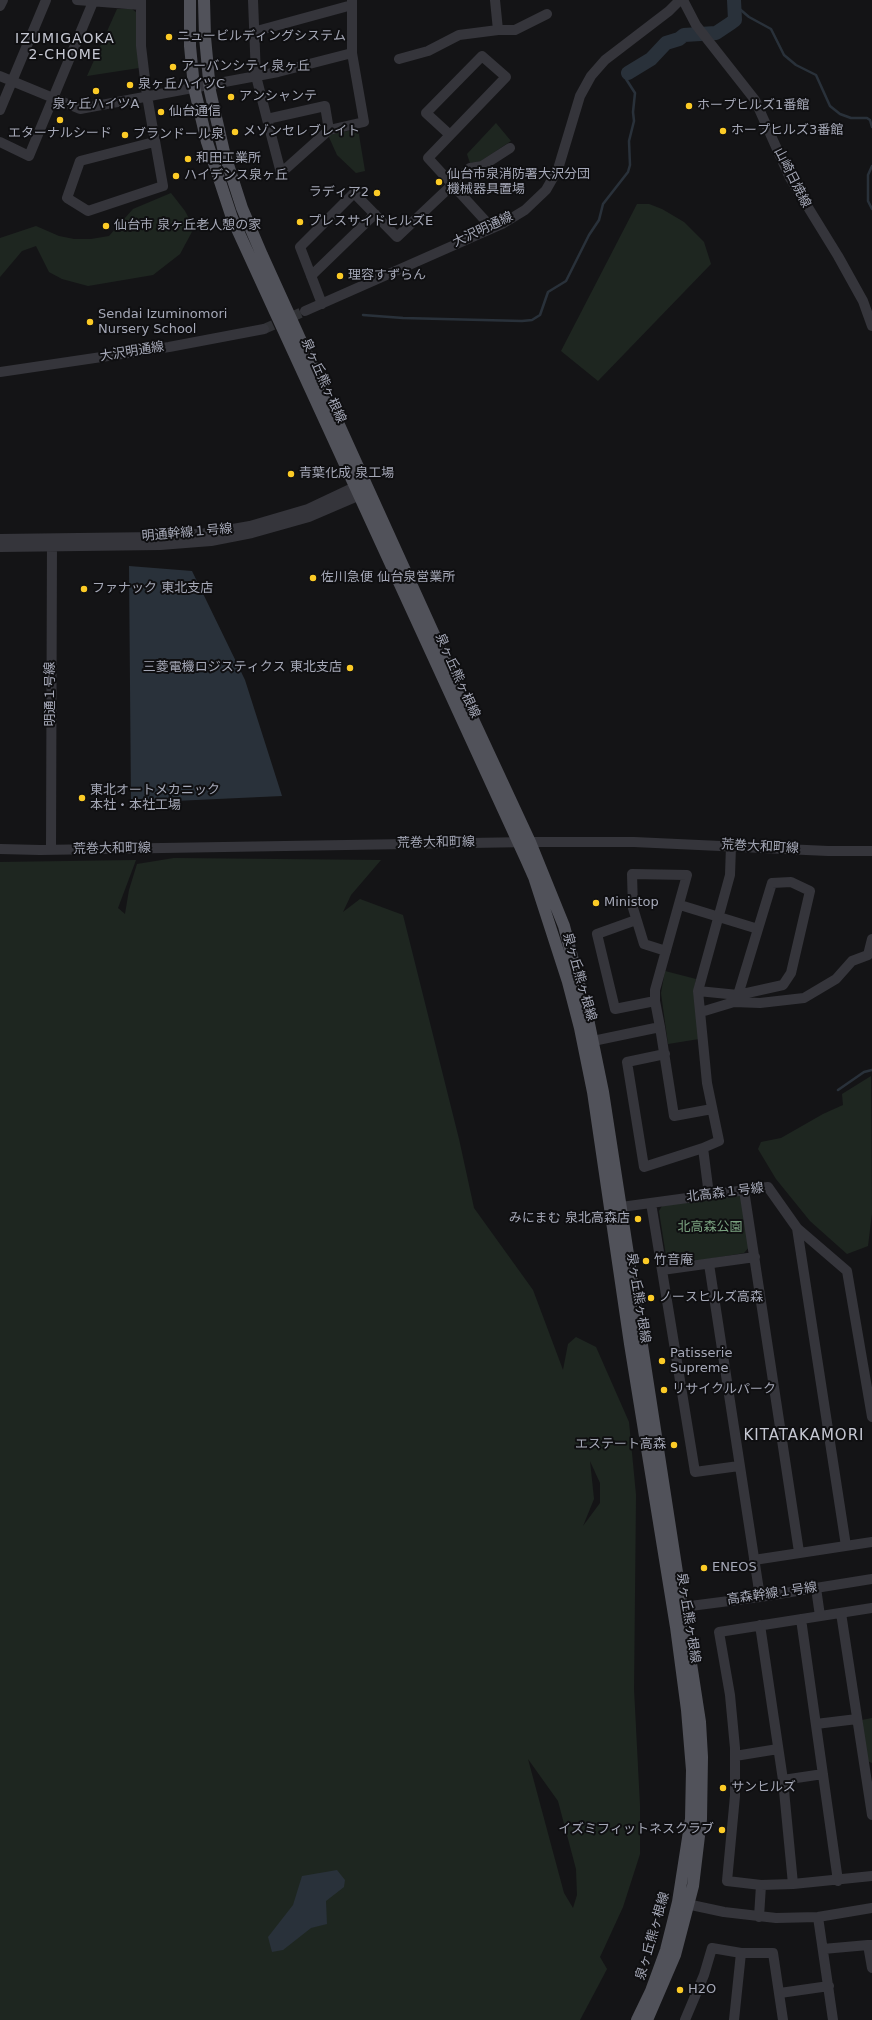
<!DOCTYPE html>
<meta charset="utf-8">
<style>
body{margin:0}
canvas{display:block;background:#141416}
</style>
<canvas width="872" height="2020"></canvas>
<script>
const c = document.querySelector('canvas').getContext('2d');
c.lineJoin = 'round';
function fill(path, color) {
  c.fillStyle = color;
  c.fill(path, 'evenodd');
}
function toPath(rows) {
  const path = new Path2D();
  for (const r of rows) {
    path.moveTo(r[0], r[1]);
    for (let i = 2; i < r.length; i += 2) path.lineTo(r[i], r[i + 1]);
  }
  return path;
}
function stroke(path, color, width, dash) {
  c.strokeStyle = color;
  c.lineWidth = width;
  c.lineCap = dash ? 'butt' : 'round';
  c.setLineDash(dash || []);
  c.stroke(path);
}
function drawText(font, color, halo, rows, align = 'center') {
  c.font = font + ' "DejaVu Sans","Noto Sans JP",sans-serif';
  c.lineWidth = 4;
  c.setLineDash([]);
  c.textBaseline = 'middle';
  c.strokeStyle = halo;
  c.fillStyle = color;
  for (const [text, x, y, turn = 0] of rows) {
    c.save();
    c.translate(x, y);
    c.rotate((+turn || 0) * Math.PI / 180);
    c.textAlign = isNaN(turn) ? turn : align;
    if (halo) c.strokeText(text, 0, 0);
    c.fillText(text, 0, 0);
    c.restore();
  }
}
fill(toPath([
 [117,9,132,9,137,13,139,68,87,76],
 [496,123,511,141,481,161,470,163,467,154],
 [358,129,365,171,356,173,337,155,328,135],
 [171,193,185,211,194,228,180,254,153,275,88,286,62,279,49,272,36,246,22,251,0,277,0,238,36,226,59,236,74,239,91,239,109,236,133,209],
 [637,204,649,204,662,209,684,222,704,242,711,264,598,381,561,351],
 [174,858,381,860,351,895,343,912,360,899,403,915,459,1139,474,1208,533,1290,563,1370,568,1344,576,1337,596,1347,629,1422,636,1495,634,1689,640,1806,640,1854,623,1907,600,1957,607,1969,580,2020,0,2020,0,862,136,860,118,908,125,914,129,890,137,864],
 [590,1461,600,1483,600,1503,583,1526,594,1499],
 [528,1759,558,1801,576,1869,577,1895,573,1908,564,1893],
 [665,971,696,979,694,990,699,1039,668,1044,661,993],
 [871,1076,872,1213,868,1246,847,1254,810,1221,776,1179,758,1149,761,1142,781,1138,823,1114,843,1105,842,1094],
 [737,1193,743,1197,750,1246,744,1253,672,1265,667,1262,659,1211,662,1206],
 [872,1718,872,1763,867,1761,862,1720]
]), '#1e2620');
fill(toPath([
 [129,566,192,571,245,680,282,796,131,803],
 [337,1870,345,1880,344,1887,326,1901,327,1924,311,1928,283,1950,272,1952,268,1937,293,1905,302,1876]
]), '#29313a');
stroke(toPath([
 [735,5,749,17,771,29,784,55,796,65,816,75,830,106,840,114,851,118,867,118,870,120,872,127],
 [872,166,868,175,868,201,872,209],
 [363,315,403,318,522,321,532,320,540,315,548,292,566,281,589,235,599,220,603,204,628,172,630,165,629,141,634,121,633,112,635,93,626,79,628,73],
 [838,1090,864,1072,872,1070]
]), '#29313a', 2.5);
stroke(toPath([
 [628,73,651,59,666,43,679,39,684,35,716,33,731,23,735,20,734,0]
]), '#29313a', 14);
stroke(toPath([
 [264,329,305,311]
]), '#313236', 10, [10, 5]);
stroke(toPath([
 [77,0,141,5],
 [141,0,141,46,147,96,163,186,88,211,67,198,80,161,154,142],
 [253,0,256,76,267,119,325,106,329,130,364,122,352,53,352,0],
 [683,0,696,25,755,100,790,178,838,256,863,301,872,326],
 [0,6,3,0],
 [498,30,515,30,547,14],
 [253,32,352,5],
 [399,59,428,51,459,35,498,30,495,0],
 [0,76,80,109,278,72,352,53],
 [0,110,46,0],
 [267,119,281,173,329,130],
 [450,135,426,113,482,56,506,77,428,158,492,228],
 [0,142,29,156,93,2],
 [311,276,375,214],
 [322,304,300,247,354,193,397,237,470,168,482,166,510,148],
 [305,311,502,224,525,210,546,190,558,169,580,96,591,76,605,60,669,11,680,0],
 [0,372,169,347,264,329],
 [0,539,158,537,210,533,250,526,308,509,361,484],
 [0,547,160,545,211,541,252,533,309,517,365,493],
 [0,849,40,850,530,842,634,842,828,851,872,851],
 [51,850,52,540],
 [680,905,758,929,772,883,791,882,810,891,791,973,783,985,738,995,698,991,707,1083,719,1141,703,1148,709,1195],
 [636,920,597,934,615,1009,655,1001,655,990,687,875,632,874,633,908,644,944,666,951],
 [698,991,730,875,731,846],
 [738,995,758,929],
 [655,1001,660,1027],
 [701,1012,734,1002,760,1003,804,998,836,979,852,961,868,955,872,939],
 [593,1041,660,1027,674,1116,712,1109],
 [665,1054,627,1062,644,1167,703,1148],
 [744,1190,799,1552],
 [651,1203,695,1472,739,1466],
 [614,1208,768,1187,797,1228,847,1271,872,1417],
 [797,1228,846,1546],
 [709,1264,760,1597],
 [662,1270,755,1257],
 [754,1560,872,1542],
 [816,1588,820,1616],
 [675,1608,760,1597,872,1579],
 [872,1608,719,1632,730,1695,735,1748,735,1796,727,1881,761,1885,793,1884,872,1876],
 [841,1613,872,1815],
 [801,1619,838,1881],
 [760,1625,783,1780,793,1884],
 [816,1724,857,1719],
 [735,1756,778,1749],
 [783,1780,823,1774],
 [682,1903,724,1912,776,1918,818,1917,872,1908],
 [759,1917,761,1885],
 [818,1917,833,2020],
 [872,1945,868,1945,872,1968],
 [823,1949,868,1945],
 [780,1993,829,1986],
 [685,2020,704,1975,712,1948,741,1953,773,1953,783,2020],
 [734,2020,741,1953]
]), '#35353b', 10);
stroke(toPath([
 [190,0,190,46,194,87,207,142,232,218,526,859,534,877,568,982,580,1028,593,1092,630,1344,676,1627,687,1710,692,1770,691,1819,678,1902,666,1950,651,1991,637,2020],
 [204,0,205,37,210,91,224,152,242,208,262,255,451,672,530,842,564,926,587,1014,603,1092,700,1722,702,1757,701,1819,693,1886,675,1955,647,2020]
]), '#51525a', 12);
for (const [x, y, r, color] of [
 [169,37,4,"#fccb26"],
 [173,67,4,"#fccb26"],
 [130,85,4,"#fccb26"],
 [96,91,4,"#fccb26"],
 [231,97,4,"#fccb26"],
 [689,106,4,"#fccb26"],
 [161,112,4,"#fccb26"],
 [60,120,4,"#fccb26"],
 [723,131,4,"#fccb26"],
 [235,132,4,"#fccb26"],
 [125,135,4,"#fccb26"],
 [188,159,4,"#fccb26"],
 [176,176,4,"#fccb26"],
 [439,182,4,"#fccb26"],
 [377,193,4,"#fccb26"],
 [300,222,4,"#fccb26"],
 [106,226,4,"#fccb26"],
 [340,276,4,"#fccb26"],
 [90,322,4,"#fccb26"],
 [291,474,4,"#fccb26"],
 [313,578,4,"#fccb26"],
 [84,589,4,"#fccb26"],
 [350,668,4,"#fccb26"],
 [82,798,4,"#fccb26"],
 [596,903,4,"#fccb26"],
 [638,1219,4,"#fccb26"],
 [646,1261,4,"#fccb26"],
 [651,1298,4,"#fccb26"],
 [662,1361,4,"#fccb26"],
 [664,1390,4,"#fccb26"],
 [674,1445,4,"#fccb26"],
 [704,1568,4,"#fccb26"],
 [723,1788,4,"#fccb26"],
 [722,1830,4,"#fccb26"],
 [680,1990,4,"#fccb26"]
]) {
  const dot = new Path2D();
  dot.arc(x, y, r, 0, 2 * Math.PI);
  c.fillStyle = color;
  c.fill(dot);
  stroke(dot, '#0f0f11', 1.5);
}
drawText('13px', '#a5a8b7', '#0f0f11', [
 ["ニュービルディングシステム",177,37],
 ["アーバンシティ泉ヶ丘",181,67],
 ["泉ヶ丘ハイツC",138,85],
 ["アンシャンテ",239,97],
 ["泉ヶ丘ハイツA",96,105,"center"],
 ["ホープヒルズ1番館",697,106],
 ["仙台通信",169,112],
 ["ホープヒルズ3番館",731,131],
 ["メゾンセレブレイト",243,132],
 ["エターナルシード",60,134,"center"],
 ["ブランドール泉",133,135],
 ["和田工業所",196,159],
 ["仙台市泉消防署大沢分団",447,175],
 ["機械器具置場",447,190],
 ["ハイデンス泉ヶ丘",184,176],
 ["ラディア2",369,193,"right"],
 ["プレスサイドヒルズE",308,222],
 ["仙台市 泉ヶ丘老人憩の家",114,226],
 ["理容すずらん",348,276],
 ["Sendai Izuminomori",98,315],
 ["Nursery School",98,330],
 ["青葉化成 泉工場",299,474],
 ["佐川急便 仙台泉営業所",321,578],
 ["ファナック 東北支店",92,589],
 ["三菱電機ロジスティクス 東北支店",342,668,"right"],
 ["東北オートメカニック",90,791],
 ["本社・本社工場",90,806],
 ["Ministop",604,903],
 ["みにまむ 泉北高森店",630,1219,"right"],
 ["竹音庵",654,1261],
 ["ノースヒルズ高森",659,1298],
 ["Patisserie",670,1354],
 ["Supreme",670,1369],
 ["リサイクルパーク",672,1390],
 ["エステート高森",666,1445,"right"],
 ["ENEOS",712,1568],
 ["サンヒルズ",731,1788],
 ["イズミフィットネスクラブ",714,1830,"right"],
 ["H2O",688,1990]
], 'left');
drawText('13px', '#a5a8b7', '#0f0f11', [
 ["山崎日焼線",792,178,63],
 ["大沢明通線",483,230,-25],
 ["大沢明通線",132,352,-9],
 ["泉ヶ丘熊ヶ根線",323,381,66],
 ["明通幹線１号線",187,533,-5],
 ["泉ヶ丘熊ヶ根線",457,676,66],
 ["明通１号線",51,694,-90],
 ["荒巻大和町線",436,843,-1],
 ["荒巻大和町線",760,847,3],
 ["荒巻大和町線",112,849,-1],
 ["泉ヶ丘熊ヶ根線",579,977,74],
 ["北高森１号線",725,1193,-7],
 ["泉ヶ丘熊ヶ根線",638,1298,81],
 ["高森幹線１号線",772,1594,-8],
 ["泉ヶ丘熊ヶ根線",688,1618,81],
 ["泉ヶ丘熊ヶ根線",653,1936,-74]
]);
drawText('13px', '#7ba381', '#0f0f11', [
 ["北高森公園",710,1228]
]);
c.letterSpacing = '1px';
drawText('14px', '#c6c8d3', '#0f0f11', [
 ["IZUMIGAOKA",65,39],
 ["2-CHOME",65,55]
]);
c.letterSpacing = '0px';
c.letterSpacing = '1px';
drawText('15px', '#c6c8d3', '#0f0f11', [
 ["KITATAKAMORI",804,1436]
]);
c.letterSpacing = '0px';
</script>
